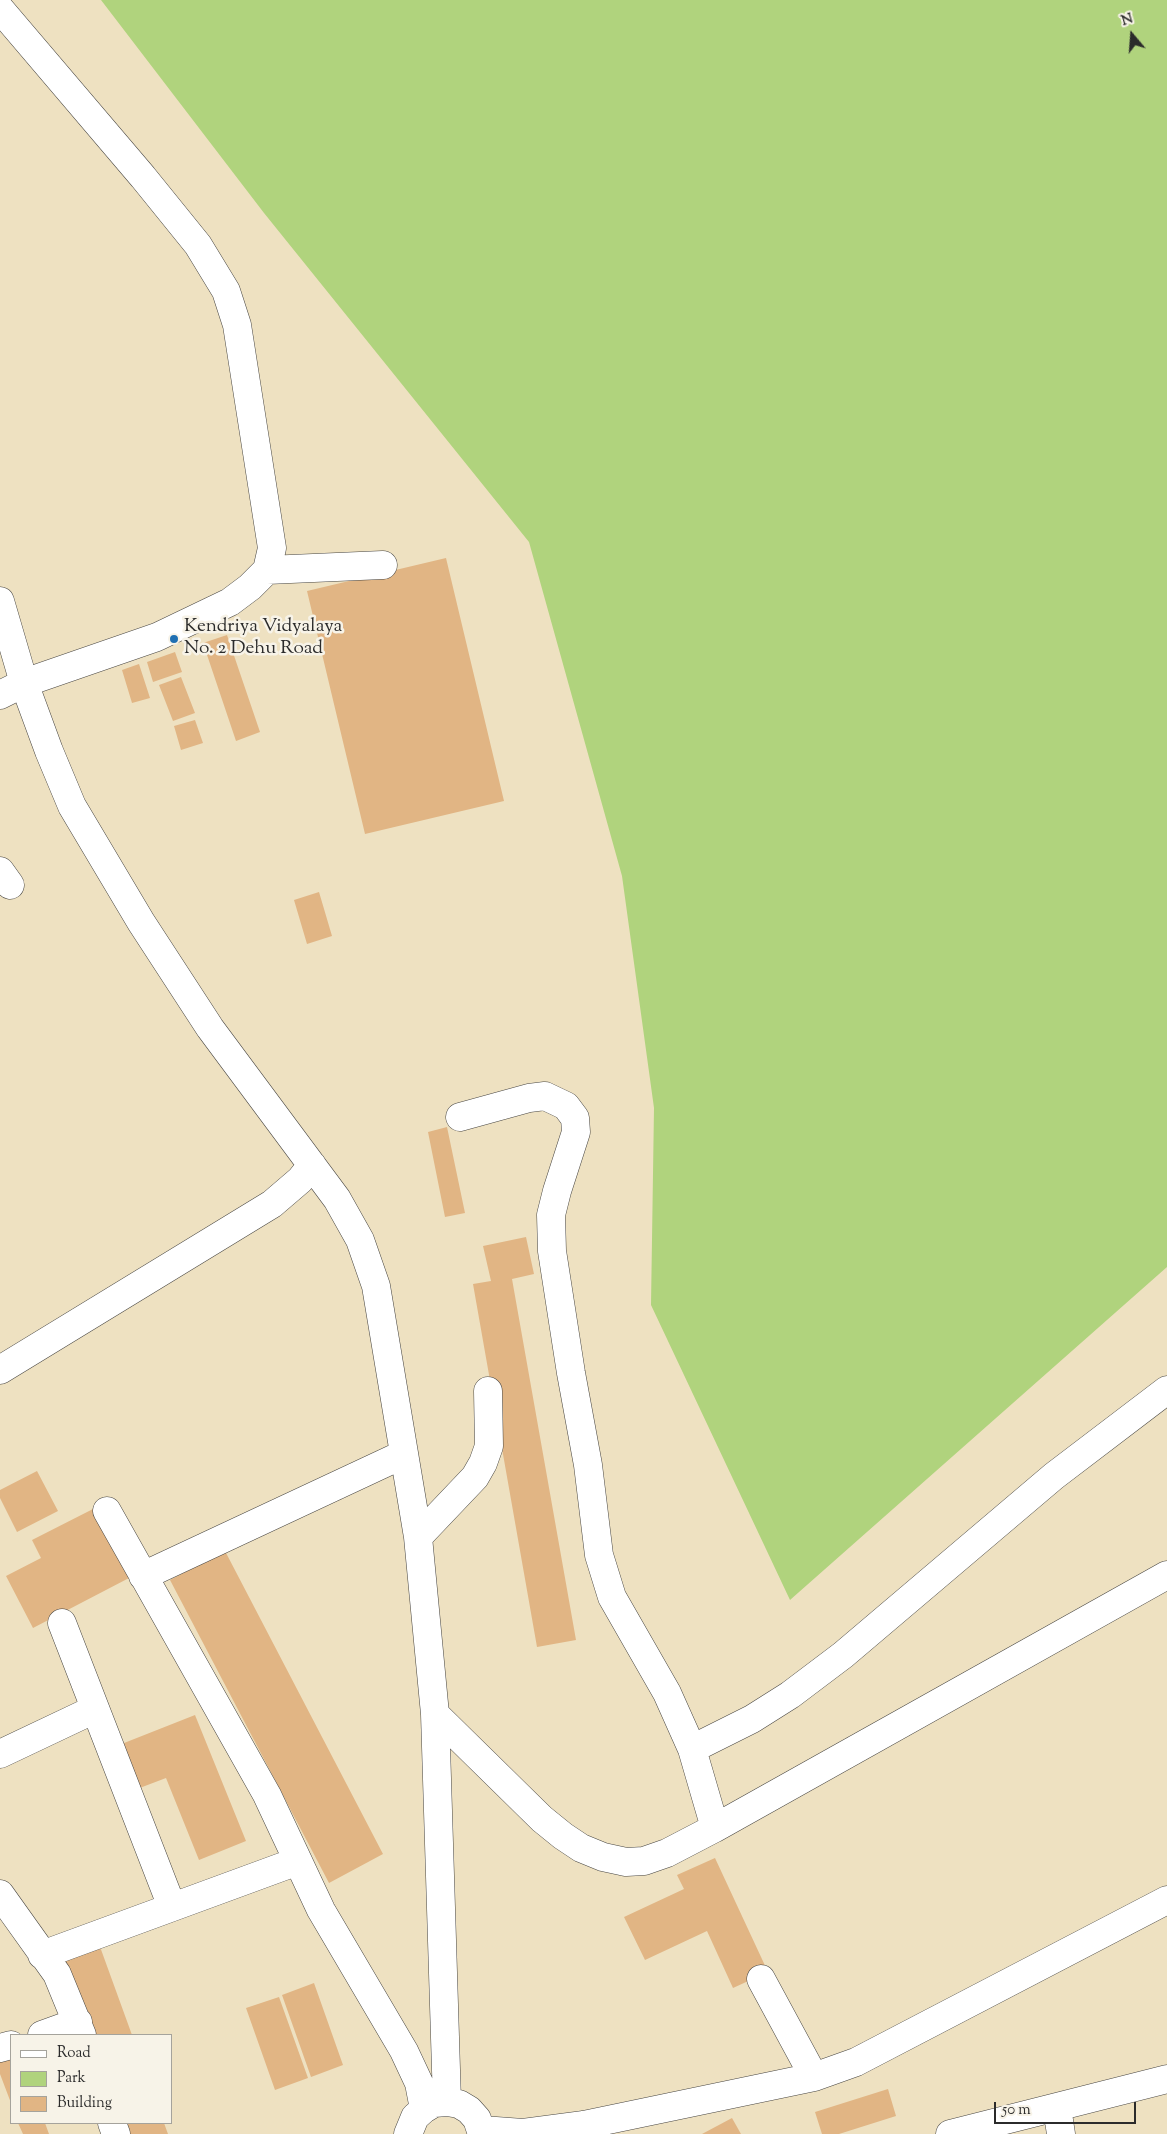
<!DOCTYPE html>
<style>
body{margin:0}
#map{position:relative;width:1167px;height:2134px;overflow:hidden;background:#eee1c1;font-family:"Sorts Mill Goudy",serif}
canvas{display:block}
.legend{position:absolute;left:10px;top:2034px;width:162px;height:90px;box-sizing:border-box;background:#f7f3e8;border:1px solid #a5a39c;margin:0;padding:6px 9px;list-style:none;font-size:15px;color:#2b2b2b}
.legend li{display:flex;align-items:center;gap:10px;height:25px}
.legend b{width:25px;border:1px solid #a5a39c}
.north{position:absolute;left:1107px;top:10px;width:50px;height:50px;-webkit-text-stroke:4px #f7f3e8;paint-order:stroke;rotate:342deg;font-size:14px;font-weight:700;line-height:20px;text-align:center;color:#2b2b2b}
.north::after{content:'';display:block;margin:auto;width:18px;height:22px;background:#2b2b2b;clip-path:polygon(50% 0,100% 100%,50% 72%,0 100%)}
.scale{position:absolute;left:994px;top:2102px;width:142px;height:22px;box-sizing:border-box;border:2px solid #2b2b2b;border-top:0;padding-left:6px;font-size:15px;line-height:18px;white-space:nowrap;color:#2b2b2b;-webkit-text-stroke:4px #f7f3e8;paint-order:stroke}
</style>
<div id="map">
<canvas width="1167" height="2134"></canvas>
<ul class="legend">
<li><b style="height:6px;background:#fff"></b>Road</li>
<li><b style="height:14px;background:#b0d37d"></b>Park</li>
<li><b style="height:14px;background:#e1b584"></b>Building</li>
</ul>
<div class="north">N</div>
<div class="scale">50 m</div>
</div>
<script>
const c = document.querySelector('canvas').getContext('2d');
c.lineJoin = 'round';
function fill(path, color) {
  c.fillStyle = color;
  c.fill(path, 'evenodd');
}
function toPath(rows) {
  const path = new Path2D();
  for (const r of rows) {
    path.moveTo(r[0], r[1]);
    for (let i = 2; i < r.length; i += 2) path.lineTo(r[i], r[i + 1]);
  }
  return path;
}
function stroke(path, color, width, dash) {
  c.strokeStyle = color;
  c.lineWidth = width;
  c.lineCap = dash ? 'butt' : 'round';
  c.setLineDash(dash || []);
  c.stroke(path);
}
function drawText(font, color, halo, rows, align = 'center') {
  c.font = font + ' "Sorts Mill Goudy",serif';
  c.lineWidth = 5;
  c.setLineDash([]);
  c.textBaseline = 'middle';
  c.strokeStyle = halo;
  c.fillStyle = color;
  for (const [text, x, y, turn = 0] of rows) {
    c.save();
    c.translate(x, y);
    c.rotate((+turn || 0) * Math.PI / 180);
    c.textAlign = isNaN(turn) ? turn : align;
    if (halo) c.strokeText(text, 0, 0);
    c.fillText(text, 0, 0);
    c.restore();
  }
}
fill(toPath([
 [101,0,1167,0,1167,1267,790,1600,651,1305,654,1108,622,876,529,542,264,213]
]), '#b0d37d');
fill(toPath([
 [446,558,504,801,365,834,307,591],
 [227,635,260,732,236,741,203,643],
 [175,652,182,672,153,682,147,662],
 [139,664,150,698,132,703,122,670],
 [181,677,195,713,173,721,159,685],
 [195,720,203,743,181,750,174,726],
 [319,892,332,936,307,944,294,900],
 [447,1127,465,1213,445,1217,428,1132],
 [526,1237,534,1274,512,1279,576,1640,537,1647,473,1284,491,1281,483,1246],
 [37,1471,58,1511,17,1532,0,1498,0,1490],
 [93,1509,129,1578,33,1628,6,1576,41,1558,32,1540],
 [225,1551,383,1854,329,1883,170,1580],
 [195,1715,246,1841,199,1860,166,1778,137,1789,119,1745],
 [715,1858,768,1972,733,1988,707,1931,645,1960,624,1917,684,1889,677,1875],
 [99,1944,132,2035,89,2035,60,1957],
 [314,1983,343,2065,311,2077,282,1995],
 [279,1997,308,2078,275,2090,246,2008],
 [11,2048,11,2103,0,2074,0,2052],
 [888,2089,896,2116,839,2134,822,2134,815,2112],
 [732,2118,741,2134,702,2134],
 [18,2123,45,2123,49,2134,23,2134],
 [120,2123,164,2123,168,2134,124,2134]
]), '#e1b584');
const minor = toPath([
 [0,9,143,177,198,245,226,291,237,325,272,548,267,570,250,587,230,602,157,637,24,683,0,695],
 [267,570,383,565],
 [0,601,24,683,49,751,72,806,141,922,210,1028,337,1199,360,1240,376,1286,418,1537,435,1714,447,2102],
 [0,871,10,885],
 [460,1117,529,1098,545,1096,566,1106,575,1118,576,1132,557,1191,551,1215,552,1251,571,1373,588,1465,599,1555,612,1597,667,1693,692,1749,715,1828],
 [0,1370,272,1204,300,1180,312,1165],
 [107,1511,267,1795,321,1910,404,2051,419,2083,424,2109],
 [418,1537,475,1477,483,1463,489,1446,488,1391],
 [143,1576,404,1454],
 [62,1623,172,1907],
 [435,1714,542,1819,563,1836,581,1848,603,1857,626,1862,644,1861,667,1853,715,1828,1167,1575],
 [692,1749,752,1719,790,1695,843,1655,1054,1476,1167,1390],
 [0,1754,95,1709],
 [0,1894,57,1974,82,2035],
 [42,1955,298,1861],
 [761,1979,814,2077],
 [42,2035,78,2022],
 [0,2048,11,2045],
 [1057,2107,1061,2134],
 [112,2123,116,2134],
 [482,2130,523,2133,584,2125,814,2077,856,2062,1167,1900],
 [408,2134,415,2117,424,2109,434,2103,447,2102,459,2104,469,2110,477,2119,482,2134],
 [950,2134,1167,2079]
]);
stroke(minor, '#484642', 29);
stroke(minor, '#fff', 28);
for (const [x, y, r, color] of [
 [174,639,5,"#1f6fb2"]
]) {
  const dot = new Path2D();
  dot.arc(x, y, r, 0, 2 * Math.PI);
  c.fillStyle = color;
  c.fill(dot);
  stroke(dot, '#f7f3e8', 2);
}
drawText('19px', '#2b2b2b', '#f7f3e8', [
 ["Kendriya Vidyalaya",184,628],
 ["No. 2 Dehu Road",184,650]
], 'left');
</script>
